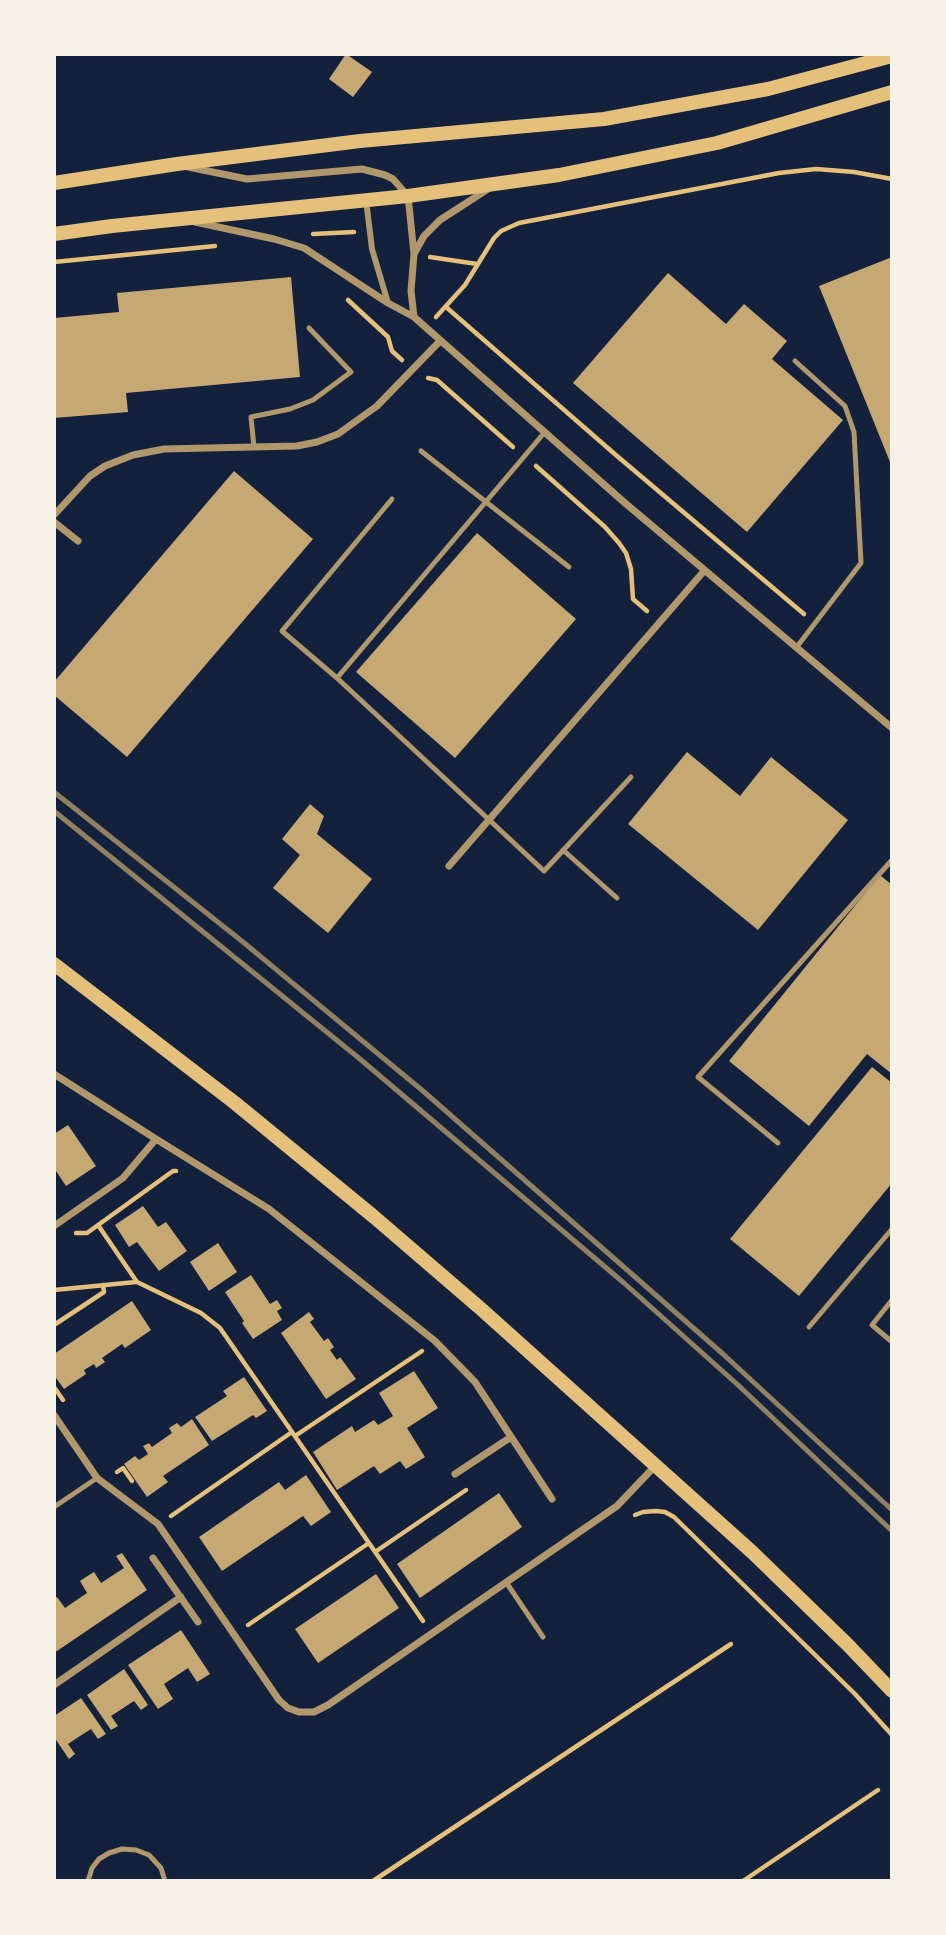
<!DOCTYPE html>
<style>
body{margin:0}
#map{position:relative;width:946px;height:1935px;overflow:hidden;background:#14213d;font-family:"Alegreya Sans",sans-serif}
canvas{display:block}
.frame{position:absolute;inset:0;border:56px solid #f6f1e7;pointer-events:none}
</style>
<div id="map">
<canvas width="946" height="1935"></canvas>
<div class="frame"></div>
</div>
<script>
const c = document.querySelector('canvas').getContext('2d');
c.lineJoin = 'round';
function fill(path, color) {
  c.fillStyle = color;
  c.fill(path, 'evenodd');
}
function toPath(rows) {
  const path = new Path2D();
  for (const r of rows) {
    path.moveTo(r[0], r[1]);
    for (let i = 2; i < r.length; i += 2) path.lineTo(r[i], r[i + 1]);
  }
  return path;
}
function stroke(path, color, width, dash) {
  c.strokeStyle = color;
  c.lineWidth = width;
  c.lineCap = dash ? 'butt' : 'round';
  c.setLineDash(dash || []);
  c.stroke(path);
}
fill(toPath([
 [346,54,372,72,353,97,329,79],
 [892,257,892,467,819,286],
 [668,273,726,324,744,304,787,341,772,359,843,420,747,532,573,383],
 [291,277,300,377,126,393,128,412,54,418,54,318,119,312,117,293],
 [234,471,313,539,127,757,54,695,54,682],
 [477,533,576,619,455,758,356,672],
 [687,752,740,796,771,757,848,820,758,930,628,824],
 [310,804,324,816,317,834,372,879,328,933,273,888,300,855,282,839],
 [880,875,892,885,892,1074,867,1054,809,1126,729,1061],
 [872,1067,892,1083,892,1183,799,1296,730,1239],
 [68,1125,96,1166,66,1186,54,1168,54,1134],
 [143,1206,158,1227,166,1222,187,1251,159,1271,137,1242,129,1247,115,1225],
 [218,1243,237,1272,209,1291,190,1262],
 [251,1275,270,1304,277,1300,282,1308,277,1311,282,1320,253,1339,242,1323,244,1321,225,1292],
 [132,1301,151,1330,125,1348,122,1344,102,1358,105,1362,96,1368,94,1364,84,1370,86,1374,64,1389,54,1375,54,1354],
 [309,1312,314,1319,310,1322,324,1341,328,1338,334,1347,330,1350,337,1360,340,1357,356,1379,326,1399,281,1333],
 [414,1371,438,1408,407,1428,425,1457,406,1469,400,1461,380,1474,374,1466,337,1490,313,1452,352,1426,355,1432,374,1420,378,1425,393,1416,379,1393],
 [244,1377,267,1411,256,1418,253,1415,212,1441,195,1417,227,1396,223,1391],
 [192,1419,209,1445,163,1476,168,1482,147,1497,124,1464,135,1456,139,1460,148,1454,143,1446,149,1443,152,1447,172,1433,169,1428,177,1423,181,1427],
 [306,1475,331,1512,311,1526,303,1516,222,1571,199,1537,279,1482,285,1490],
 [499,1493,522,1527,420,1598,397,1564],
 [122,1553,147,1590,54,1653,54,1599,57,1597,65,1608,87,1593,80,1581,86,1577,94,1572,101,1583,124,1568,116,1556],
 [376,1574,399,1608,318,1663,295,1629],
 [181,1630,210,1674,197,1682,188,1668,164,1684,173,1699,158,1709,128,1665],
 [124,1669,148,1705,141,1710,134,1701,111,1716,118,1726,111,1730,87,1695],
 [81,1698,106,1734,98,1739,91,1729,80,1736,68,1744,75,1754,69,1759,54,1737,54,1716]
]), '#c6a872');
stroke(toPath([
 [313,234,354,232],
 [430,257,477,264],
 [54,262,215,246],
 [348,300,388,337,392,351,402,360],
 [446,307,617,456,804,614],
 [436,317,465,285,494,238,501,231,519,223,779,173,816,169,854,172,892,179],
 [428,378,437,380,513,447],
 [536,466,605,527,619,543,626,553,631,569,633,599,647,611],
 [98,1225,137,1282,201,1313,220,1328,423,1621],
 [76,1233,87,1233,173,1171,176,1171],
 [54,1290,136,1282],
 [54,1325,104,1292,103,1285],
 [54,1387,63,1400],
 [295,1436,422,1351],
 [117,1472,123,1468,132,1481],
 [635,1515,643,1512,656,1511,665,1512,674,1517,855,1694,892,1735],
 [171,1516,292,1432],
 [375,1552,466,1490],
 [248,1625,369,1543],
 [373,1881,731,1644],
 [743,1881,878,1790]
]), '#e5c07b', 4.5);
stroke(toPath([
 [795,361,845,406,854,432,861,563,796,648],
 [254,447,251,417,290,409,313,400,351,372,309,328],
 [421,451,569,567],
 [392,499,282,631,337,678,544,871,631,777],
 [337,678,544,433],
 [563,850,617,898],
 [778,1143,698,1077,892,860],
 [892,1300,872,1325,892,1342],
 [809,1327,892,1229],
 [54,1507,97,1478],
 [506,1582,543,1637],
 [88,1881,92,1868,99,1859,109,1853,122,1849,136,1850,149,1855,161,1868,165,1881]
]), '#b1986c', 5);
stroke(toPath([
 [366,200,372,249,388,303]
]), '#b1986c', 6);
stroke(toPath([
 [188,167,247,179,362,169,385,175,393,179,408,196,414,254],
 [195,222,274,239,304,248,388,303,414,317,625,503,892,728],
 [414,317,411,291,414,254,424,236,440,220,488,189],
 [54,515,90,476,105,466,133,455,164,449,297,446,317,442,338,434,377,406,440,341],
 [54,522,78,541],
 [449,866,704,571],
 [54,1074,156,1139],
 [54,1226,123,1178,156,1139,269,1209,435,1341,475,1382,552,1499],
 [54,1415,97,1478,158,1524,279,1700,288,1708,299,1712,314,1712,328,1705,617,1506,656,1465],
 [455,1474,511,1437],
 [153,1558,198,1622],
 [54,1685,181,1597]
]), '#b1986c', 7);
stroke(toPath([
 [54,183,177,164,360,141,604,119,768,89,892,56],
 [54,234,112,226,408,196,559,175,717,143,892,92],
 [54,964,235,1103,373,1216,480,1308,752,1552,848,1645,892,1691]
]), '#e5c07b', 14);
stroke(toPath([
 [54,792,243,942,423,1091,723,1354,892,1510],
 [54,811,360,1059,624,1283,738,1385,892,1531]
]), '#918062', 5);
</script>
